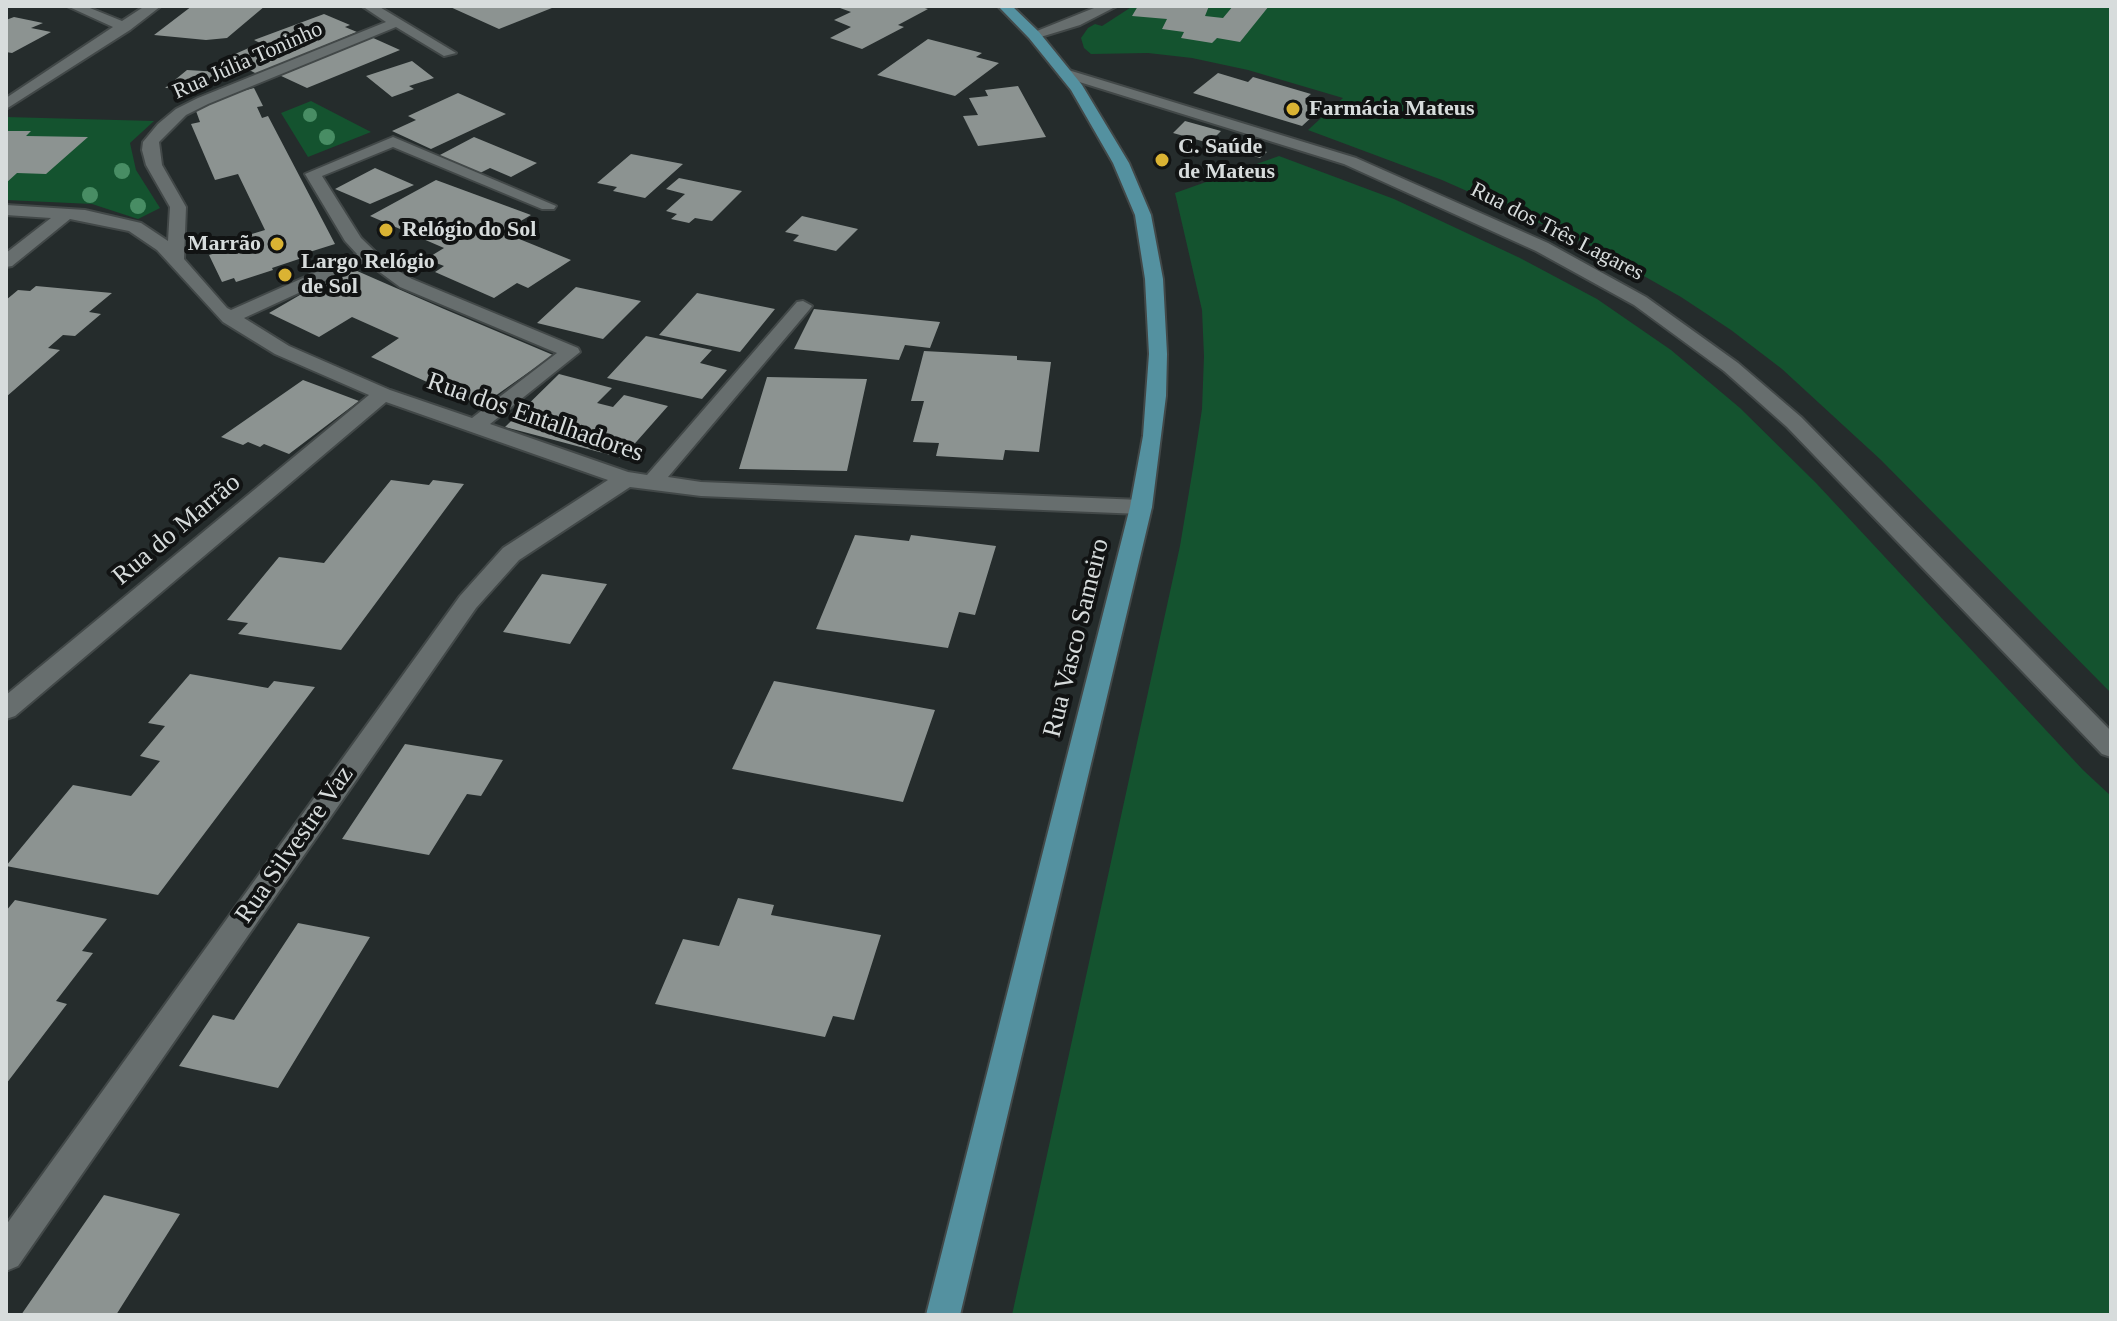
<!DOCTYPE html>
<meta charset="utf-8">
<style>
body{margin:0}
#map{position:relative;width:2117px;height:1321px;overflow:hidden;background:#252c2c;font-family:"Times New Roman",serif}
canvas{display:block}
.frame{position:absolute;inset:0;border:8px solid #d7dcdc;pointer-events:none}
</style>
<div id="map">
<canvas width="2117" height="1321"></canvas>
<div class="frame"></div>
</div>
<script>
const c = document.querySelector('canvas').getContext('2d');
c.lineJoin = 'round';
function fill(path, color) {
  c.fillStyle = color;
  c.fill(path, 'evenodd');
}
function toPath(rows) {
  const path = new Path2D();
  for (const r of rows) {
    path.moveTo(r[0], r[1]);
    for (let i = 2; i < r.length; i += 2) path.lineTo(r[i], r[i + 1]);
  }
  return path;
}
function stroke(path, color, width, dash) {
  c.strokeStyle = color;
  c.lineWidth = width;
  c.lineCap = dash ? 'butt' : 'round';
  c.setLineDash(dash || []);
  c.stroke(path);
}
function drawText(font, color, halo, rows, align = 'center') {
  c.font = font + ' "Times New Roman",serif';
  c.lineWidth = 8;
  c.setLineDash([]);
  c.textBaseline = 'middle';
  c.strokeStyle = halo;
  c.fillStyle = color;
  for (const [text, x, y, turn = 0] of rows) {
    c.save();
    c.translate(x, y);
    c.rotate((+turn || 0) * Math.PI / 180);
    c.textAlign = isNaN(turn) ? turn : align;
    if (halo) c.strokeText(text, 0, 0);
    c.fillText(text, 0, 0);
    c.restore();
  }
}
fill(toPath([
 [1133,6,2111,6,2111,693,1881,460,1782,369,1731,330,1681,297,1589,245,1442,180,1308,130,1343,98,1248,70,1192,58,1148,53,1091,54,1084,48,1081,38,1088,28,1095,24,1102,26],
 [311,101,371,132,308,157,281,113],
 [6,117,154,121,130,143,136,170,160,208,138,219,92,204,6,200],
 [1279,156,1394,199,1520,258,1597,299,1671,350,1740,408,1816,483,2083,770,2111,796,2111,1315,1012,1315,1180,546,1193,468,1202,409,1204,356,1202,310,1175,193]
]), '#14532f');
fill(toPath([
 [192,6,265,6,227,38,206,40,154,35],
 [448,6,557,6,499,29],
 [844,6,918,6,928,9,898,25,904,27,862,49,830,38,851,27,834,20,851,12,840,8],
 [1138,6,1209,6,1205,16,1223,18,1233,6,1269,6,1240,42,1217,38,1212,43,1181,38,1184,32,1162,29,1167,19,1132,16],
 [324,14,350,25,345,27,357,32,257,74,226,58,260,43,254,40],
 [14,17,43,23,31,28,51,32,12,53,6,52,6,20],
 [371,37,400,50,307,88,279,75],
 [928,39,982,53,976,57,999,63,955,96,877,75],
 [412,61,434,78,409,86,414,89,392,97,366,76],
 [187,70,220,72,199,89,165,88],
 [1218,73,1248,82,1253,77,1311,94,1305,99,1325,105,1302,126,1193,93],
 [1018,86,1046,137,978,146,963,116,978,115,969,98,988,96,985,90],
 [254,88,263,106,257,107,262,118,268,116,335,244,300,255,302,258,272,268,273,270,236,282,234,278,222,282,209,255,226,250,222,243,265,230,238,174,215,180,191,124,200,122,196,111,223,96],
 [458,93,506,114,431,149,392,131,416,120,408,116],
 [1185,121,1221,131,1209,143,1173,133],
 [6,131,31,131,26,136,88,137,46,174,17,173,6,183],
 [474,137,537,163,511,177,490,168,480,173,438,156],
 [1243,143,1267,152,1260,158,1235,150],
 [631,154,683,164,645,198,613,191,617,187,597,183],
 [375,168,414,185,370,204,335,189],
 [679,178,742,191,712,221,695,218,689,223,671,219,677,214,666,211,685,194,666,189],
 [436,180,531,215,502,232,571,260,528,288,517,283,494,298,435,272,444,266,426,259,444,248,370,216],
 [802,216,858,229,836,251,793,241,799,235,785,232],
 [348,267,444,309,553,355,481,406,371,357,399,338,352,317,319,337,269,313],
 [36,286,112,293,89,312,101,314,75,336,63,335,48,348,60,350,6,397,6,300,18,290,30,291],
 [576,287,641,301,603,339,537,323],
 [697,293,775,309,740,352,659,335],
 [814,309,940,322,930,348,905,345,899,360,794,349],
 [646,336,712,350,700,363,727,370,702,399,607,378],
 [924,351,1017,356,1017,360,1051,362,1039,452,1005,450,1003,460,936,456,939,443,913,442,924,401,911,401],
 [559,374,612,388,597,403,613,407,624,395,668,406,622,458,505,427],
 [767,377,867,379,847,471,739,469],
 [303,380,359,401,289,454,264,444,260,447,248,442,243,445,221,437],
 [391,480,429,485,433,480,464,484,341,650,238,634,248,623,227,620,279,557,324,563],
 [855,535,909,541,911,535,996,546,975,615,959,612,948,648,816,629],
 [542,574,607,584,570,644,503,632],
 [190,674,268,688,274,681,315,687,158,895,6,866,73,785,131,796,160,761,140,756,165,726,148,723],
 [774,681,935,710,903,802,732,769],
 [405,744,503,760,481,796,467,794,429,855,342,839],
 [738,898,774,905,771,915,881,935,854,1020,833,1016,825,1037,655,1004,683,939,719,946],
 [15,900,107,919,82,951,93,953,56,1001,67,1004,6,1084,6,911],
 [298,923,370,937,278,1088,179,1066,213,1015,234,1020],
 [104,1195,180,1214,116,1315,21,1315]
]), '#8c9391');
const minor = toPath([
 [67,6,85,6,122,21,145,6,161,6,130,30,6,109,6,98,113,27,67,6],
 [362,6,378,6,456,53,444,56,396,27,208,104,186,115,159,142,162,165,186,207,184,259,227,308,231,310,357,254,345,241,305,174,393,137,556,206,554,209,542,209,393,147,322,176,361,238,390,266,412,279,578,348,580,352,490,424,628,472,647,475,797,302,803,301,812,306,809,310,668,477,701,482,1141,500,1149,502,1152,507,1149,512,1141,514,701,496,630,487,519,560,476,608,18,1266,6,1271,6,1225,460,596,503,548,608,480,386,402,15,716,6,719,6,695,369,395,275,354,223,322,157,250,129,231,70,219,12,266,6,267,6,253,51,218,6,215,6,205,85,210,141,223,168,241,170,207,146,165,142,150,143,142,158,124,176,109,198,98,386,22,362,6],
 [366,262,400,287,557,353,472,418,390,390,289,346,244,318,366,262],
 [1099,6,1117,6,1080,25,1034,39,1027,35,1099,6],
 [1065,69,1356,158,1548,243,1646,297,1738,363,1801,417,2111,731,2111,757,2102,754,1787,427,1724,371,1634,305,1536,251,1344,164,1060,76,1058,73,1065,69]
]);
const major = toPath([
 [998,6,1012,6,1039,32,1082,85,1129,163,1151,215,1163,279,1167,354,1166,396,1152,507,960,1315,926,1315,1130,507,1143,436,1149,354,1145,279,1135,215,1113,163,1071,90,1029,38,998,6]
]);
stroke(minor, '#424848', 4);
stroke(major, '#424848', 4);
fill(minor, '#676e6e');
fill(major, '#5491a0');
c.fillStyle = '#488d64';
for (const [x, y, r] of [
 [310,115,7],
 [327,137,8],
 [122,171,8],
 [90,195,8],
 [138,206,8]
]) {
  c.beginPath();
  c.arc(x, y, r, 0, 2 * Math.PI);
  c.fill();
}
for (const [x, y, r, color] of [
 [1293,109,8,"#dab333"],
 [1162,160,8,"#dab333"],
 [386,230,8,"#dab333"],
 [277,244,8,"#dab333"],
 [285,275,8,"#dab333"]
]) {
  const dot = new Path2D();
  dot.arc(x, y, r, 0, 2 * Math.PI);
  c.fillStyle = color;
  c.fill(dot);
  stroke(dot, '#111313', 3);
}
drawText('22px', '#d7dcdc', '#111313', [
 ["Rua Júlia Toninho",248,61,-24],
 ["Rua dos Três Lagares",1557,232,27]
]);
drawText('bold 22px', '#d7dcdc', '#111313', [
 ["Farmácia Mateus",1309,109],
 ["C. Saúde",1178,147],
 ["de Mateus",1178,172],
 ["Relógio do Sol",402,230],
 ["Marrão",261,244,"right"],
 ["Largo Relógio",301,262],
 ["de Sol",301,287]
], 'left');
drawText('26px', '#d7dcdc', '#111313', [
 ["Rua dos Entalhadores",535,418,19],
 ["Rua do Marrão",177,530,-40],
 ["Rua Vasco Sameiro",1077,638,-76],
 ["Rua Silvestre Vaz",295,845,-55]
]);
</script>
